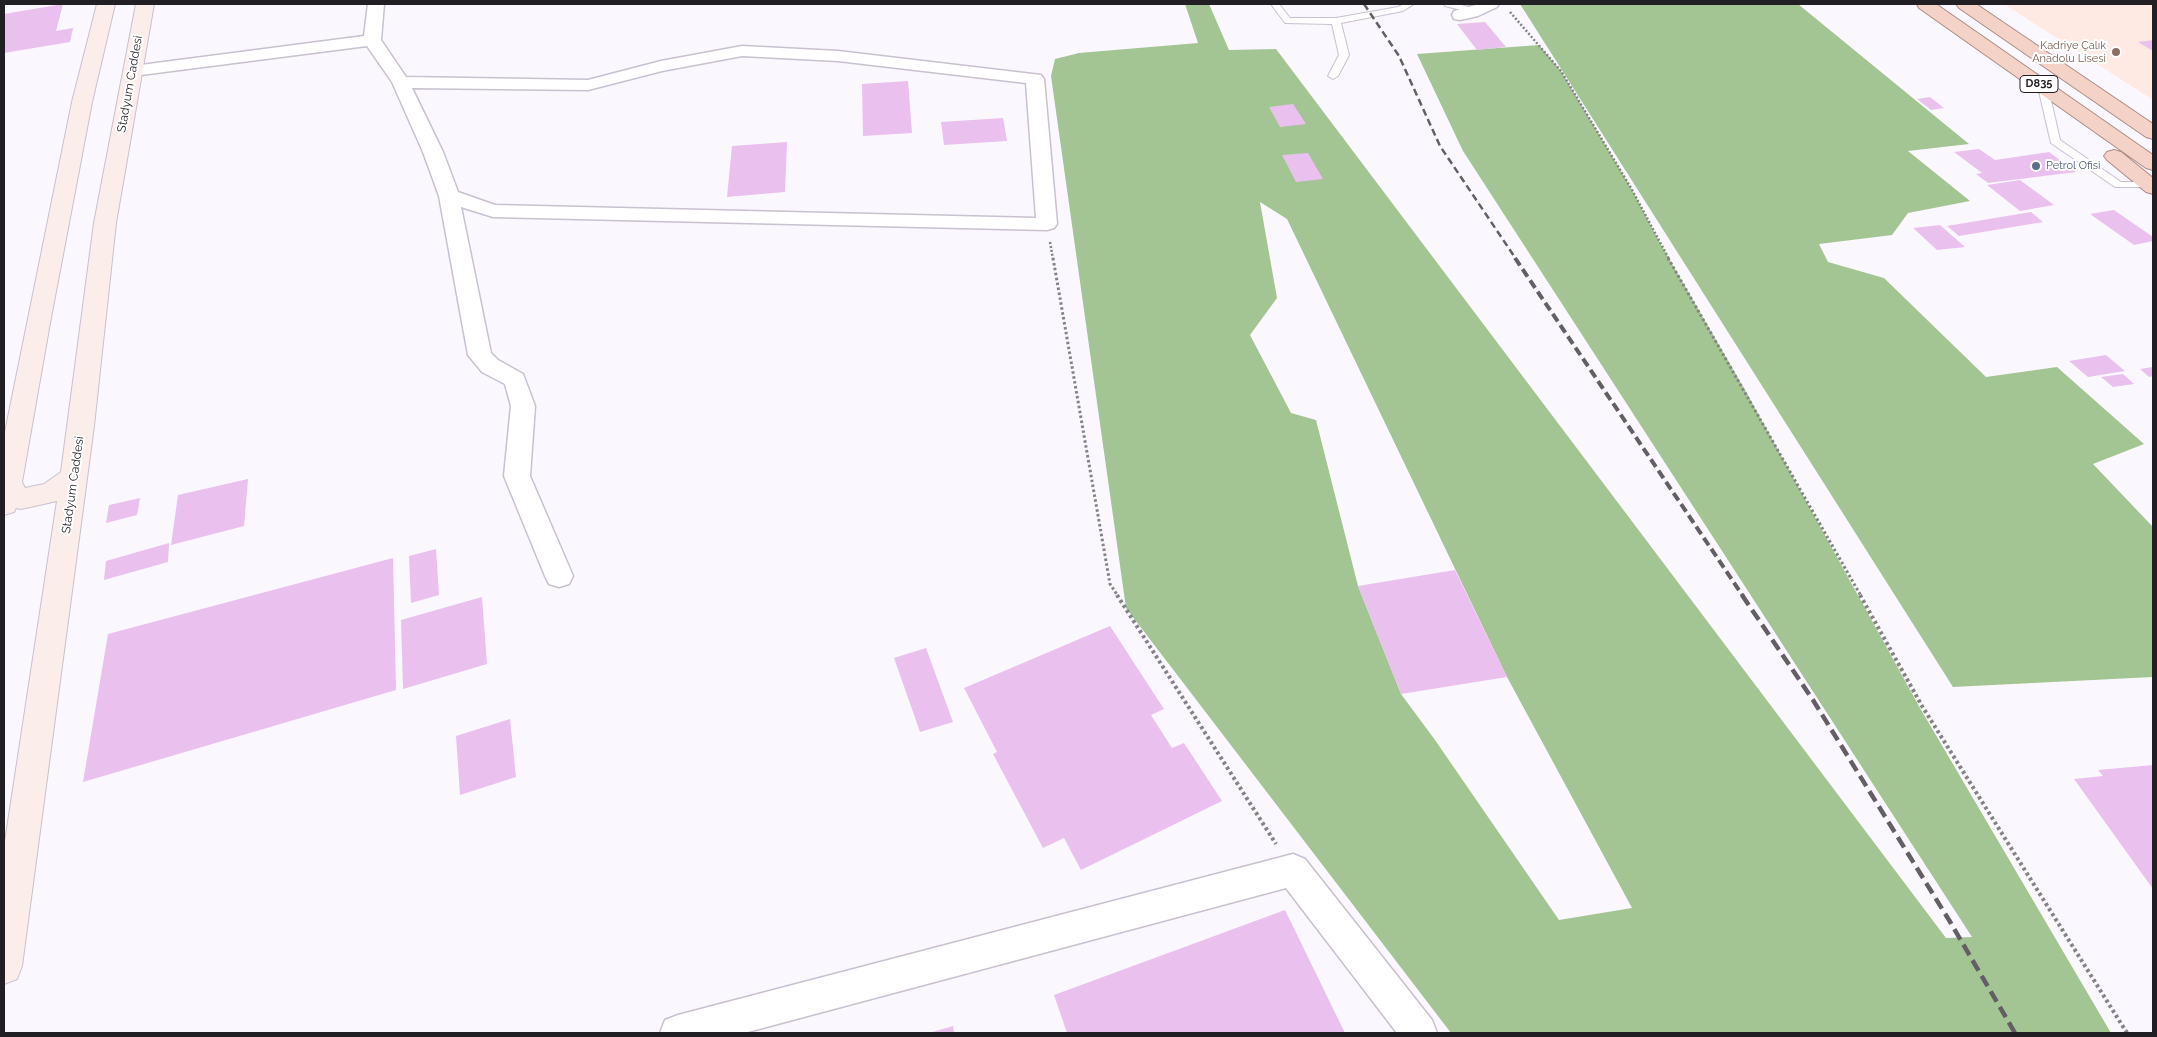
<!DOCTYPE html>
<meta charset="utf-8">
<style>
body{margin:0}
#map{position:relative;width:2157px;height:1037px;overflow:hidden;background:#fbf7fe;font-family:Raleway,sans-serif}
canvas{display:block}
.frame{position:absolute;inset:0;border:5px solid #221f24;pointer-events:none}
</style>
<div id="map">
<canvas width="2157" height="1037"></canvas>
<div class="frame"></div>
</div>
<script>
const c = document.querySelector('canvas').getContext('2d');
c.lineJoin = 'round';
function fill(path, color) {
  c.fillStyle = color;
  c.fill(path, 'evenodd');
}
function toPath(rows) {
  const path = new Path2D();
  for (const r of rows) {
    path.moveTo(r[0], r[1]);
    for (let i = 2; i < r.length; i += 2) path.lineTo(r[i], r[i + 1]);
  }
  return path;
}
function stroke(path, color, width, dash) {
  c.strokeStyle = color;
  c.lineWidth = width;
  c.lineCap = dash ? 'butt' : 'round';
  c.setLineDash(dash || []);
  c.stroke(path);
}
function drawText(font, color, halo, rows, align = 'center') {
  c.font = font + ' Raleway,sans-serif';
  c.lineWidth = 4;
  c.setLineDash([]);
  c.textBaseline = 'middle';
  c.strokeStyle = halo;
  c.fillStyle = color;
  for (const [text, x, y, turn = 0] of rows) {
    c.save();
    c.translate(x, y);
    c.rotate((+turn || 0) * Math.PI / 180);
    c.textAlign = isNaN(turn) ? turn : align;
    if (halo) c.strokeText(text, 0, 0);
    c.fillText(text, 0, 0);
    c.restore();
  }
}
fill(toPath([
 [2004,4,2153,4,2153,100]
]), '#feeae3');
fill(toPath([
 [1185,4,1209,4,1229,50,1276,49,1946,938,1972,937,1463,151,1417,54,1539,45,1561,71,1631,188,1660,243,1745,390,1920,708,2111,1033,1451,1033,1126,608,1051,76,1055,59,1079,53,1198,43],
 [1260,202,1287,219,1507,677,1632,908,1559,920,1435,740,1401,694,1358,586,1316,420,1291,413,1250,335,1277,298],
 [1520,4,1798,4,1969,144,1908,151,1970,201,1908,213,1892,235,1819,244,1828,262,1884,278,1986,377,2057,367,2144,444,2093,464,2153,527,2153,677,1953,687]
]), '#a3c493');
fill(toPath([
 [63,4,56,31,73,28,70,42,4,53,4,14],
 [1485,22,1506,47,1477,50,1457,24],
 [2153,40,2153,51,2138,42],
 [908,81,912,133,863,136,862,84],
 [1930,97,1944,108,1931,110,1917,99],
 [1293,104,1306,124,1280,127,1269,107],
 [1003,118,1007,141,944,145,941,122],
 [787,142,785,192,727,197,732,146],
 [1979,149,1995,160,2049,152,2076,172,1988,183,1976,174,1982,173,1954,152],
 [1308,153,1323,179,1296,182,1282,155],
 [2020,180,2054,205,2020,211,1987,185],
 [2114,210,2153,237,2153,241,2134,245,2090,214],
 [2031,212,2043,222,1959,236,1947,226],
 [1940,225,1965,247,1937,250,1913,228],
 [2106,355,2125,371,2088,377,2069,361],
 [2153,367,2153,376,2149,377,2140,369],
 [2123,374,2134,384,2113,387,2101,377],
 [248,479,244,526,171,545,178,495],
 [140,498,137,515,106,523,109,505],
 [169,543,168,562,104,580,106,561],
 [436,549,439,595,411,603,409,556],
 [393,558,396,690,83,782,108,634],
 [1455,570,1507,677,1401,694,1358,586],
 [482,597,487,664,403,689,401,620],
 [1110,626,1164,709,1151,715,1172,748,1184,743,1222,801,1081,870,1064,838,1043,848,993,754,997,752,964,688],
 [926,648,953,722,920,732,894,658],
 [510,719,516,777,460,795,456,736],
 [2153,765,2153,889,2074,779,2103,776,2098,770],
 [1285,910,1345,1033,1067,1033,1054,995],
 [953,1026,954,1033,929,1033]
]), '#eac0ef');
const service = toPath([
 [1271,4,1279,4,1290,18,1336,18,1398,7,1404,4,1414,4,1403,11,1341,23,1349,55,1338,76,1333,79,1328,76,1339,55,1332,24,1285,23,1271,4],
 [1444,4,1458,4,1482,11,1478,14,1445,6,1444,4],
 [2043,84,2048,87,2060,140,2121,182,2149,182,2153,183,2153,187,2115,187,2051,143,2038,87,2043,84]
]);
const minor = toPath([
 [368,4,384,4,381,40,406,77,588,80,661,61,742,46,838,51,1041,75,1044,79,1057,224,1054,228,1047,230,493,217,461,207,491,353,498,360,523,374,535,406,530,476,573,576,569,584,559,587,549,584,545,576,504,476,511,406,505,384,482,372,468,355,439,196,423,152,392,82,367,46,133,76,127,75,124,71,127,67,133,66,364,36,368,4],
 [742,56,838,61,1026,83,1036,218,495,205,458,192,443,152,412,88,588,90,662,71,742,56],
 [1479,4,1499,4,1497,7,1478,16,1460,20,1454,19,1452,15,1454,11,1479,4],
 [1293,854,1305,859,1432,1020,1437,1033,1397,1033,1286,888,744,1033,660,1033,665,1020,678,1015,1293,854]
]);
const secondary = toPath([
 [97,4,115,4,92,102,50,323,22,482,25,488,44,484,61,472,94,223,136,4,154,4,116,223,94,426,22,966,17,979,4,984,4,848,57,501,21,509,16,508,14,512,4,515,4,437,72,102,97,4]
]);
const trunk = toPath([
 [1917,4,1936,4,2153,155,2153,170,2146,168,1919,8,1917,4],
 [1956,4,1976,4,2153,124,2153,139,2146,137,1959,8,1956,4],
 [2114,150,2121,152,2153,178,2153,194,2146,192,2107,160,2104,156,2107,152,2114,150]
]);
stroke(service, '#c9c0d0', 2);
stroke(minor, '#c9c0d0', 3);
stroke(secondary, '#c9c0d0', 2);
stroke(trunk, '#a98c86', 2);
stroke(toPath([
 [1510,12,1561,71,1631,188,1669,259],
 [1050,242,1053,259]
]), '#848187', 2.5, [2, 2]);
stroke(toPath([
 [1053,258,1110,584,1118,596],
 [1668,258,1861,596]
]), '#848187', 3, [2.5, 2.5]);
stroke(toPath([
 [1117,595,1276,844],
 [1860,595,1922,706,2127,1033]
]), '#848187', 4, [3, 3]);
fill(service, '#fff');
fill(minor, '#fff');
fill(secondary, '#fbeeea');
fill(trunk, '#f4d2c8');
stroke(toPath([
 [1364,4,1399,56,1440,146,1516,259]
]), '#635f65', 2.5, [7, 4]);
stroke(toPath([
 [1515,258,1743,596]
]), '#635f65', 4, [9, 4.5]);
stroke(toPath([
 [1742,595,1813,700,1949,920,2015,1033]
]), '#635f65', 4.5, [12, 6]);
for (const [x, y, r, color] of [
 [2116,52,5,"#8d6e63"],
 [2036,166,5,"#5c6f8a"]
]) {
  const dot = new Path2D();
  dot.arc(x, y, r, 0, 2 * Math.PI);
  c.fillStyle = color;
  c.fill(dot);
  stroke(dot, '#fff', 2);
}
drawText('11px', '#785e54', '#fff', [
 ["Kadriye Çalık",2106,46],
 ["Anadolu Lisesi",2106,59]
], 'right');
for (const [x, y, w] of [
 [2039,84,38]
]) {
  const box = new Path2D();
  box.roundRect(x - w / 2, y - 8.5, w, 17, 4);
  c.fillStyle = '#fff';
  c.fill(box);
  stroke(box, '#221f24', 1);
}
drawText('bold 11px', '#221f24', null, [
 ["D835",2039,84]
]);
drawText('11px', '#4e5e75', '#fff', [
 ["Petrol Ofisi",2046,166]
], 'left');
drawText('12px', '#221f24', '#fff', [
 ["Stadyum Caddesi",130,84,-80],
 ["Stadyum Caddesi",73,485,-82]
]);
</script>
